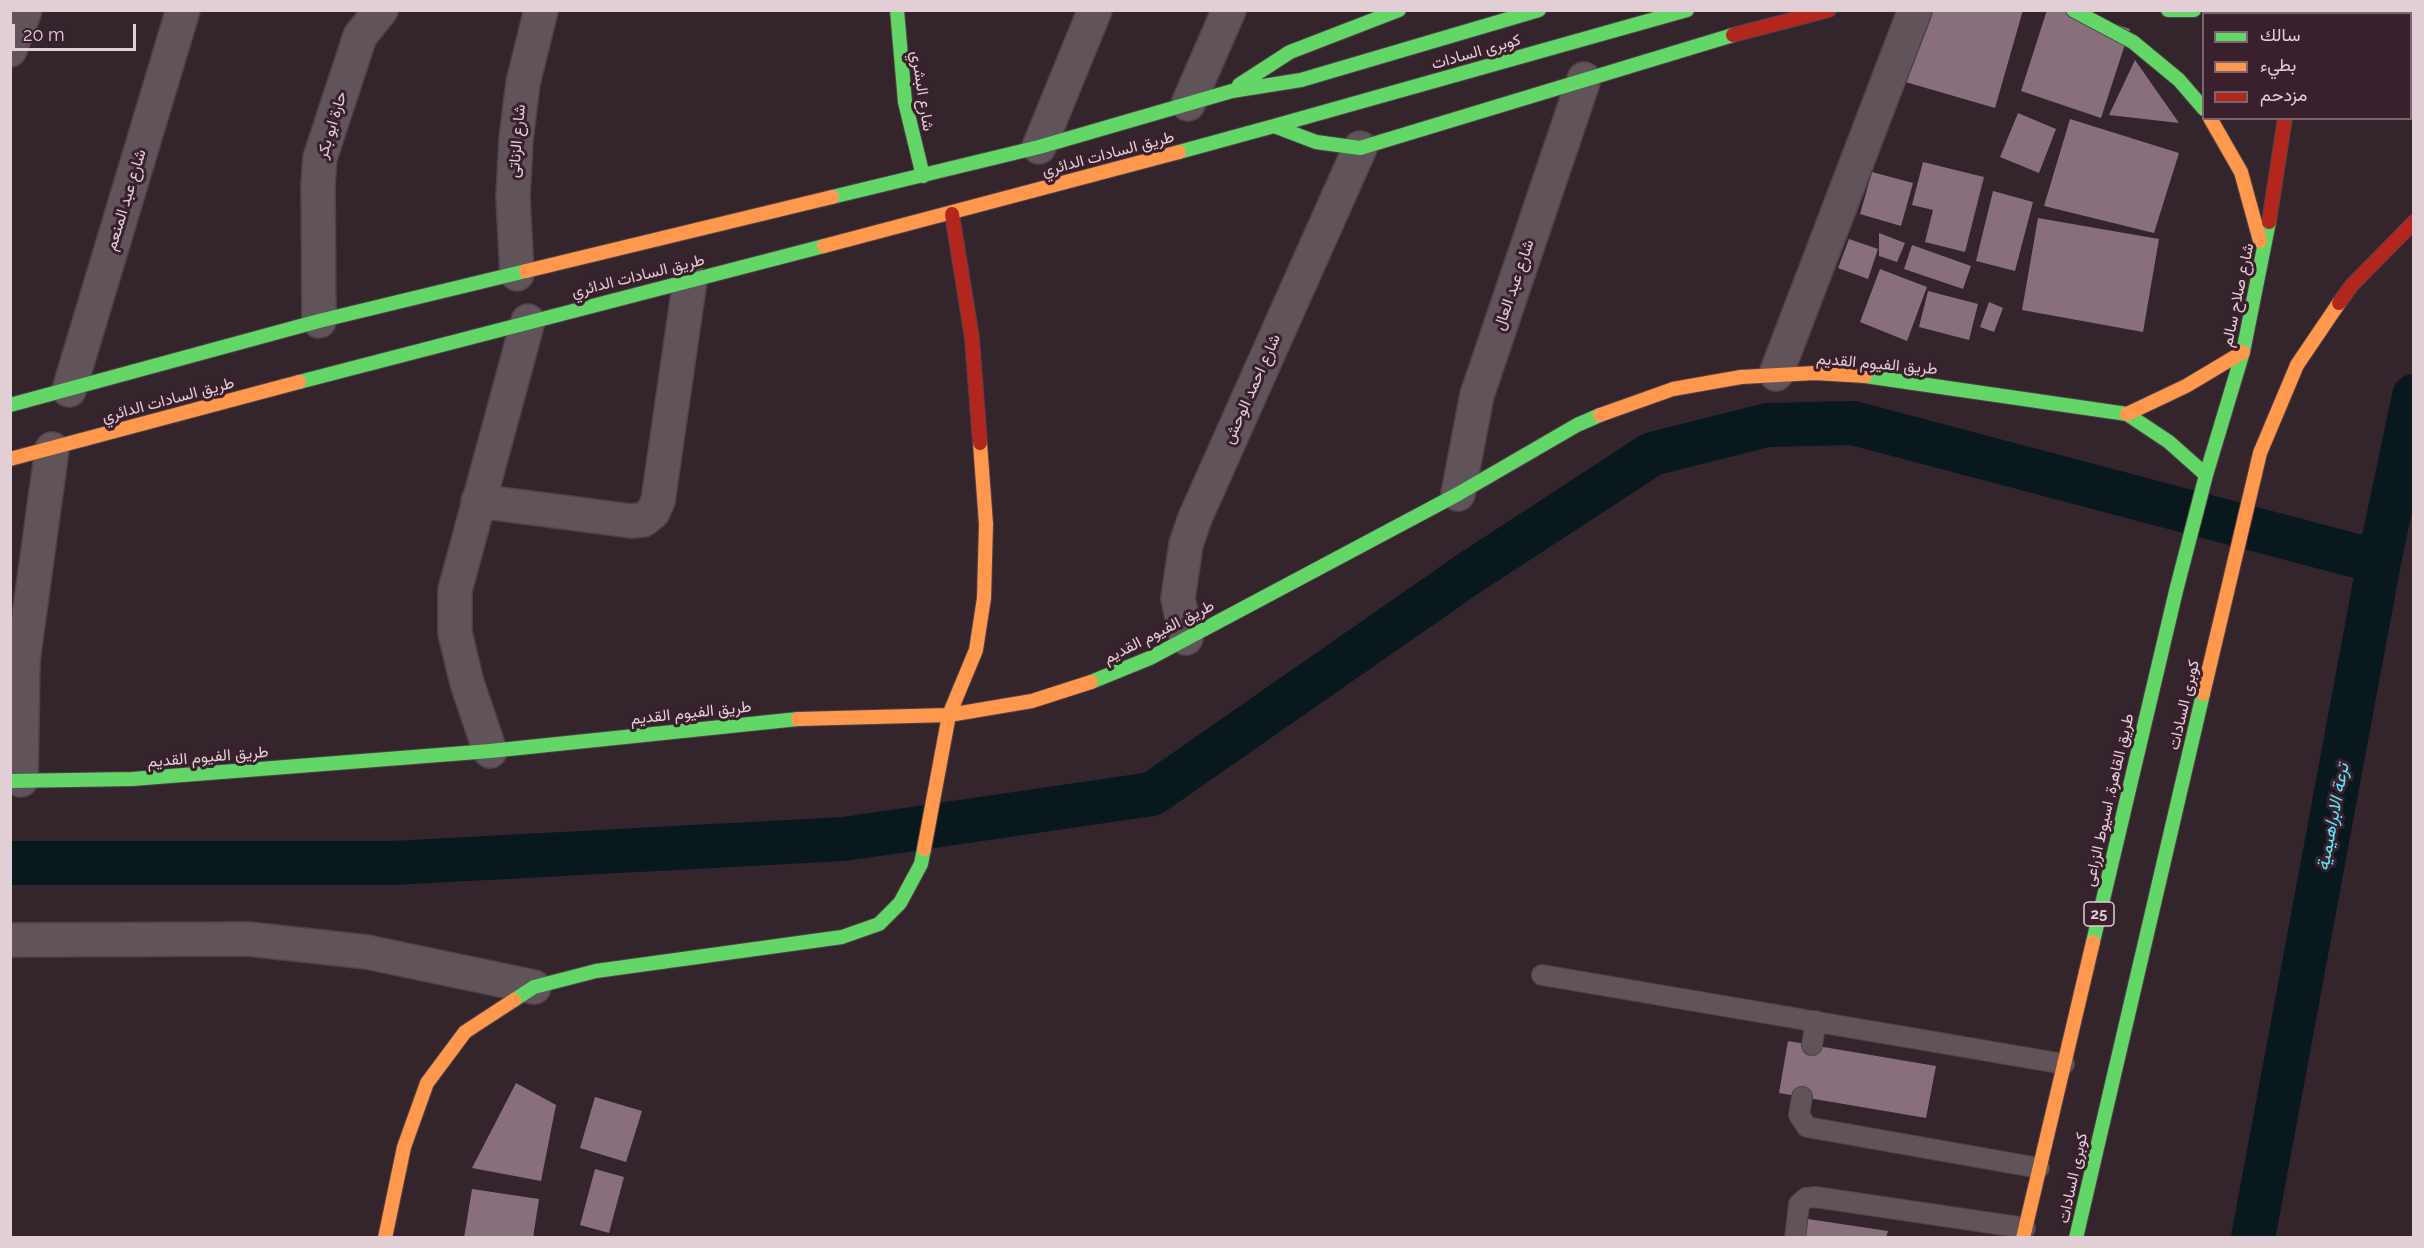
<!DOCTYPE html>
<meta charset="utf-8">
<style>
body{margin:0}
#map{position:relative;width:2424px;height:1248px;overflow:hidden;background:#34252c;font-family:Raleway,Vazirmatn,sans-serif}
canvas{display:block}
.frame{position:absolute;inset:0;border:12px solid #e2cfd6;pointer-events:none}
.legend{position:absolute;left:2202px;top:12px;width:210px;height:108px;box-sizing:border-box;background:#3a1f2c;border:2px solid #7d6570;margin:0;padding:8px 10px;list-style:none;font-size:18px;color:#e2cfd6}
.legend li{display:flex;align-items:center;gap:12px;height:30px}
.legend b{width:30px;border:2px solid #7d6570}
.scale{position:absolute;left:12px;top:24px;width:124px;height:27px;box-sizing:border-box;border:3px solid #e2cfd6;border-top:0;padding-left:8px;font-size:18px;line-height:21px;white-space:nowrap;color:#e2cfd6;-webkit-text-stroke:4px #3a1f2c;paint-order:stroke}
</style>
<div id="map">
<canvas width="2424" height="1248"></canvas>
<div class="frame"></div>
<ul class="legend">
<li><b style="height:8px;background:#63d668"></b>سالك</li>
<li><b style="height:8px;background:#ff974d"></b>بطيء</li>
<li><b style="height:8px;background:#b3261e"></b>مزدحم</li>
</ul>
<div class="scale">20 m</div>
</div>
<script>
const c = document.querySelector('canvas').getContext('2d');
c.lineJoin = 'round';
function toPath(rows) {
  const path = new Path2D();
  for (const r of rows) {
    path.moveTo(r[0], r[1]);
    for (let i = 2; i < r.length; i += 2) path.lineTo(r[i], r[i + 1]);
  }
  return path;
}
function stroke(path, color, width, dash) {
  c.strokeStyle = color;
  c.lineWidth = width;
  c.lineCap = dash ? 'butt' : 'round';
  c.setLineDash(dash || []);
  c.stroke(path);
}
function fill(path, color) {
  c.fillStyle = color;
  c.fill(path, 'evenodd');
}
function drawText(font, color, halo, rows, align = 'center') {
  c.font = font + ' Raleway,Vazirmatn,sans-serif';
  c.lineWidth = 6;
  c.setLineDash([]);
  c.textBaseline = 'middle';
  c.strokeStyle = halo;
  c.fillStyle = color;
  for (const [text, x, y, turn = 0] of rows) {
    c.save();
    c.translate(x, y);
    c.rotate((+turn || 0) * Math.PI / 180);
    c.textAlign = isNaN(turn) ? turn : align;
    if (halo) c.strokeText(text, 0, 0);
    c.fillText(text, 0, 0);
    c.restore();
  }
}
stroke(toPath([
 [10,863,393,863,844,839,1152,794,1468,574,1652,454,1767,425,1853,423,2379,562],
 [2253,1238,2379,562,2414,396]
]), '#09181c', 44);
fill(toPath([
 [1923,10,2023,10,1995,108,1902,81],
 [2047,10,2074,10,2130,29,2101,118,2021,91],
 [2135,60,2179,123,2109,115],
 [2018,113,2056,129,2039,173,2000,157],
 [2070,119,2179,153,2154,233,2044,206],
 [1923,162,1984,177,1965,252,1925,242,1933,210,1912,205],
 [1872,172,1913,183,1901,226,1860,214],
 [1993,191,2033,202,2015,271,1976,261],
 [2038,218,2159,239,2143,332,2022,310],
 [1879,233,1905,243,1897,262,1879,256],
 [1849,239,1878,249,1868,279,1838,268],
 [1912,245,1971,266,1963,289,1904,269],
 [1880,269,1927,287,1907,341,1860,322],
 [1928,291,1978,304,1969,340,1919,327],
 [1989,302,2003,308,1994,332,1980,327],
 [1788,1041,1936,1066,1926,1118,1779,1093],
 [516,1083,556,1105,541,1181,472,1168],
 [595,1097,642,1111,626,1162,580,1148],
 [595,1169,624,1177,609,1233,580,1225],
 [472,1189,539,1199,533,1238,464,1238],
 [1808,1219,1888,1231,1886,1238,1805,1238]
]), '#886f7b');
const lane = toPath([
 [1542,975,2064,1064],
 [1812,1045,1816,1021],
 [1802,1097,1799,1115,1807,1127,2039,1168],
 [1795,1238,1799,1204,1806,1198,1815,1197,2025,1228]
]);
const street = toPath([
 [10,50,25,10],
 [1188,104,1229,10],
 [1039,147,1095,10],
 [517,274,513,197,516,140,523,83,541,10],
 [319,321,318,184,320,158,360,36,381,10],
 [1776,374,1915,10],
 [69,390,183,10],
 [1458,494,1477,395,1584,79],
 [478,501,631,521,643,520,653,512,658,501,690,280],
 [1186,638,1178,598,1186,544,1195,518,1360,148],
 [490,751,467,683,455,633,455,590,528,321],
 [21,780,23,660,52,449],
 [10,940,248,939,367,952,534,987]
]);
const fast = toPath([
 [897,10,905,102,923,176],
 [2073,10,2133,42,2179,80,2204,109],
 [2168,10,2194,10],
 [2297,14,2298,10],
 [1239,85,1290,52,1399,10],
 [1232,91,1301,80,1539,10],
 [1274,126,1316,142,1360,148,1733,35],
 [1274,126,1687,10],
 [1179,152,1274,126],
 [832,197,1039,147,1232,91],
 [1865,376,2127,414,2169,442,2206,475],
 [299,382,824,246],
 [10,405,319,321,526,271],
 [1091,682,1150,658,1458,494,1577,425,1600,415],
 [10,781,132,779,490,751,798,719],
 [2093,942,2176,591,2206,475,2243,352,2269,222],
 [514,1000,534,987,596,971,842,937,879,924,900,903,921,864,924,849],
 [2076,1238,2203,694]
]);
const slow = toPath([
 [2210,118,2241,172,2260,241],
 [824,246,1179,152],
 [526,271,832,197],
 [2127,414,2186,386,2243,352],
 [1600,415,1673,389,1741,377,1815,373,1865,376],
 [10,459,299,382],
 [2203,694,2260,453,2297,365,2339,303],
 [798,719,949,715,1032,701,1091,682],
 [924,849,949,715,976,650,984,598,986,524,980,443],
 [385,1238,404,1147,427,1083,465,1032,514,1000],
 [2023,1238,2093,942]
]);
const jam = toPath([
 [1733,35,1829,10],
 [952,214,972,338,980,443],
 [2269,222,2285,118],
 [2339,303,2352,285,2414,222]
]);
stroke(lane, '#4f4147', 22);
stroke(street, '#4f4147', 36);
stroke(fast, '#4f4147', 16);
stroke(slow, '#4f4147', 16);
stroke(jam, '#4f4147', 16);
stroke(lane, '#60545a', 20);
stroke(street, '#60545a', 33);
stroke(fast, '#63d668', 14);
stroke(slow, '#ff974d', 14);
stroke(jam, '#b3261e', 14);
for (const [x, y, w] of [
 [2099,914,30]
]) {
  const box = new Path2D();
  box.roundRect(x - w / 2, y - 12, w, 24, 4.5);
  c.fillStyle = '#3a1f2c';
  c.fill(box);
  stroke(box, '#e2cfd6', 1.5);
}
drawText('bold 15px', '#e2cfd6', null, [
 ["25",2099,914]
]);
drawText('16px', '#e2cfd6', '#3a1f2c', [
 ["كوبرى السادات",1476,52,-16],
 ["شارع البشري",922,91,81],
 ["حارة ابو بكر",332,125,-73],
 ["شارع الزناتى",517,141,-85],
 ["طريق السادات الدائري",1108,154,-15],
 ["شارع عبد المنعم",126,200,-73],
 ["طريق السادات الدائري",638,276,-14],
 ["شارع عبد العال",1514,285,-71],
 ["شارع صلاح سالم",2238,295,-78],
 ["طريق الفيوم القديم",1877,364,5],
 ["شارع احمد الوحش",1252,389,-66],
 ["طريق السادات الدائري",168,400,-15],
 ["طريق الفيوم القديم",1159,632,-27],
 ["كوبرى السادات",2184,705,-77],
 ["طريق الفيوم القديم",691,713,-6],
 ["طريق الفيوم القديم",208,757,-5],
 ["طريق القاهرة, اسيوط الزراعى",2109,800,-77],
 ["كوبرى السادات",2073,1178,-78]
]);
drawText('italic 18px', '#57eafe', '#3a1f2c', [
 ["ترعة الابراهيمية",2333,817,-79]
]);
</script>
